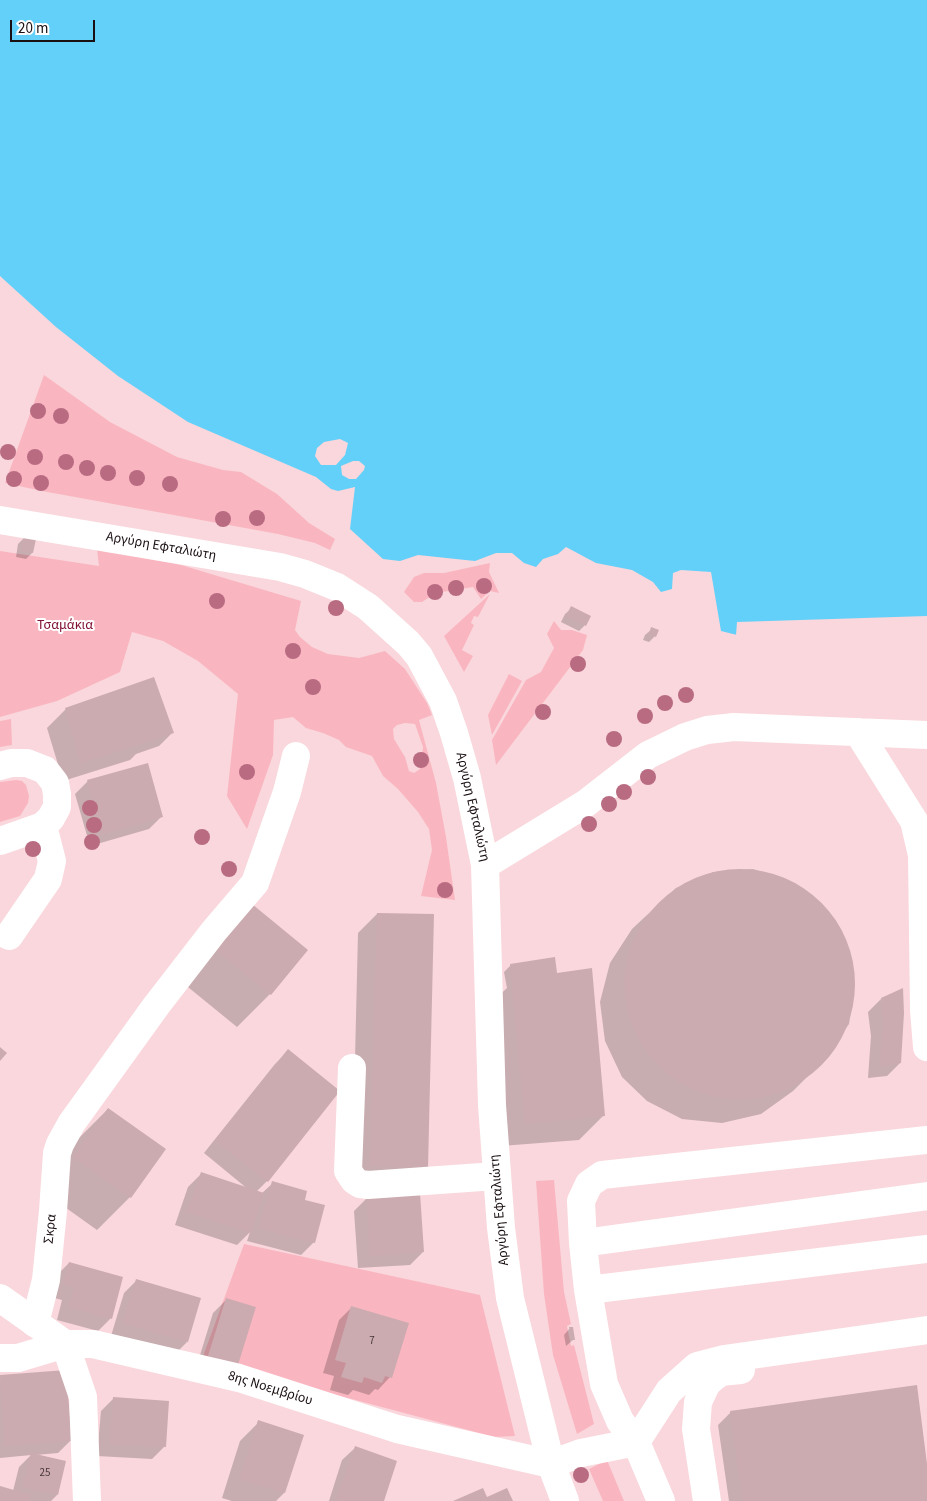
<!DOCTYPE html>
<meta charset="utf-8">
<style>
body{margin:0}
#map{position:relative;width:927px;height:1501px;overflow:hidden;background:#f9d7dc;font-family:"Source Sans 3",sans-serif}
canvas{display:block}
.scale{position:absolute;left:10px;top:20px;width:85px;height:22px;box-sizing:border-box;border:2px solid #1a0f11;border-top:0;padding-left:6px;font-size:15px;line-height:18px;white-space:nowrap;color:#1a0f11;-webkit-text-stroke:4px #fff;paint-order:stroke}
</style>
<div id="map">
<canvas width="927" height="1501"></canvas>
<div class="scale">20 m</div>
</div>
<script>
const c = document.querySelector('canvas').getContext('2d');
c.lineJoin = 'round';
function fill(path, color) {
  c.fillStyle = color;
  c.fill(path, 'evenodd');
}
function toPath(rows) {
  const path = new Path2D();
  for (const r of rows) {
    if (r.length === 3) {
      path.moveTo(r[0] + r[2], r[1]);
      path.arc(r[0], r[1], r[2], 0, 2 * Math.PI);
      continue;
    }
    path.moveTo(r[0], r[1]);
    for (let i = 2; i < r.length; i += 2) path.lineTo(r[i], r[i + 1]);
  }
  return path;
}
function stroke(path, color, width, dash) {
  c.strokeStyle = color;
  c.lineWidth = width;
  c.lineCap = dash ? 'butt' : 'round';
  c.setLineDash(dash || []);
  c.stroke(path);
}
function drawText(font, color, halo, rows, align = 'center') {
  c.font = font + ' "Source Sans 3",sans-serif';
  c.lineWidth = 4;
  c.setLineDash([]);
  c.textBaseline = 'middle';
  c.strokeStyle = halo;
  c.fillStyle = color;
  for (const [text, x, y, turn = 0] of rows) {
    c.save();
    c.translate(x, y);
    c.rotate((+turn || 0) * Math.PI / 180);
    c.textAlign = isNaN(turn) ? turn : align;
    if (halo) c.strokeText(text, 0, 0);
    c.fillText(text, 0, 0);
    c.restore();
  }
}
fill(toPath([
 [44,375,110,422,177,457,223,470,241,472,277,494,309,523,335,539,330,550,315,543,278,534,42,491,5,483],
 [97,549,181,565,301,601,295,630,300,637,312,647,328,654,359,658,385,651,405,669,427,703,432,715,419,720,436,783,446,837,455,900,421,896,432,850,429,829,418,812,398,789,383,776,372,756,346,747,339,740,323,733,306,728,293,717,274,720,273,755,247,829,227,796,238,694,198,661,163,641,132,632,120,672,57,701,0,717,0,551,99,566],
 [405,723,415,724,423,747,422,757,418,761,420,769,414,773,409,771,405,757,394,739,393,729,397,725],
 [490,563,489,572,499,593,490,591,481,599,473,587,436,593,422,602,414,602,404,592,414,577,424,573,444,573],
 [490,594,478,617,474,616,471,623,474,625,462,650,473,656,464,672,444,636],
 [554,621,561,630,572,630,587,635,583,650,496,765,492,740,526,680,541,672,548,659,554,648,547,634],
 [509,674,522,681,492,735,488,715],
 [11,719,12,745,0,747,0,721],
 [16,780,22,781,26,785,29,796,28,803,20,816,0,822,0,782],
 [554,1180,564,1292,571,1324,567,1326,571,1346,574,1345,594,1424,577,1434,553,1355,544,1294,536,1181],
 [244,1244,480,1295,515,1436,494,1437,202,1359],
 [607,1460,624,1501,603,1501,589,1469]
]), '#fab6c0');
fill(toPath([
 [0,0,927,0,927,638,737,635,721,631,711,572,681,570,673,573,672,589,661,592,653,582,632,570,596,563,566,547,558,554,543,559,536,567,524,563,512,553,496,553,475,561,418,555,400,561,383,559,350,529,355,487,338,491,331,489,316,477,188,422,118,376,56,327,0,276],
 [340,439,348,443,345,455,336,465,321,465,315,456,317,448,324,442],
 [353,461,359,461,365,466,364,470,356,479,349,479,342,475,341,466]
]), '#63d0f9');
fill(toPath([
 [927,616,927,641,915,642,737,638,719,633,736,635,737,622]
]), '#f9d7dc');
fill(toPath([
 [24,538,34,540,32,553,26,559,16,557,18,544],
 [572,608,585,625,579,631,561,622,565,614],
 [652,629,655,636,649,642,643,640,645,635],
 [66,709,172,733,159,746,136,754,130,760,63,781,47,728],
 [88,781,162,816,149,829,90,846,75,794],
 [753,869,790,881,822,904,845,938,852,966,853,996,849,1024,818,1066,793,1091,761,1114,722,1123,682,1119,647,1101,622,1077,605,1041,600,1002,610,963,632,929,676,888,713,872],
 [252,906,306,950,270,994,237,1027,183,983],
 [377,914,427,1167,352,1185,358,933],
 [510,966,556,972,604,1115,579,1140,501,1146,488,1006,507,988,504,972],
 [881,999,900,1063,887,1076,868,1078,871,1036,868,1012],
 [288,1051,267,1181,256,1192,261,1194,273,1183,304,1201,314,1242,301,1255,247,1241,250,1232,237,1245,175,1225,188,1187,201,1174,249,1190,204,1153,275,1064],
 [108,1109,164,1149,130,1197,97,1230,41,1190,75,1142],
 [367,1198,423,1252,410,1265,358,1268,354,1211],
 [69,1263,122,1278,110,1319,98,1331,57,1320,62,1300,51,1297,56,1276],
 [137,1280,187,1342,175,1354,111,1336,124,1293],
 [226,1300,237,1364,196,1368,213,1313],
 [352,1307,390,1377,378,1390,375,1389,369,1395,353,1390,348,1395,330,1390,334,1376,323,1373,339,1320],
 [570,1328,574,1339,566,1346,564,1335],
 [65,1371,71,1440,58,1453,36,1455,57,1495,51,1501,0,1501,0,1488,13,1491,19,1467,31,1455,0,1458,0,1377],
 [114,1398,164,1447,152,1459,97,1456,101,1411],
 [731,1412,927,1474,927,1501,729,1501,718,1425],
 [259,1422,284,1493,276,1501,232,1501,222,1498,240,1441],
 [355,1448,382,1501,329,1501,342,1460]
]), '#0003');
fill(toPath([
 [24,537,36,539,33,553,21,551],
 [571,606,591,616,586,626,566,616],
 [651,627,659,630,656,637,649,634],
 [154,677,174,733,81,763,65,708],
 [148,763,163,817,102,834,87,780],
 [740,984,115],
 [252,904,308,950,271,995,215,949],
 [377,913,434,914,428,1168,370,1166],
 [555,957,557,973,592,968,605,1116,525,1123,510,964],
 [903,988,904,1013,901,1063,880,1066,883,1023,881,998],
 [0,1047,7,1053,0,1061],
 [288,1049,340,1091,268,1182,215,1140],
 [108,1108,166,1149,131,1198,73,1157],
 [201,1172,264,1193,251,1233,187,1212],
 [272,1181,307,1191,305,1200,325,1205,315,1243,259,1228],
 [420,1193,424,1252,370,1256,367,1197],
 [69,1262,123,1277,112,1319,69,1307,74,1287,63,1284],
 [136,1279,201,1298,188,1342,123,1323],
 [226,1298,256,1307,238,1365,208,1356],
 [351,1306,409,1323,392,1378,385,1376,382,1383,364,1377,362,1383,341,1377,346,1363,335,1360],
 [569,1327,573,1327,575,1340,572,1340],
 [66,1370,72,1441,5,1446,0,1375],
 [917,1385,927,1464,927,1501,743,1501,730,1411],
 [113,1397,169,1401,166,1447,110,1444],
 [258,1420,304,1435,285,1493,240,1479],
 [355,1446,397,1461,384,1501,336,1501],
 [31,1453,66,1461,58,1495,23,1487],
 [0,1486,31,1495,29,1501,0,1501],
 [483,1488,487,1497,507,1488,513,1501,453,1501]
]), '#ccabb0');
stroke(toPath([
 [0,520,280,567,305,574,337,587,368,607,408,643,419,656,443,701,454,733,467,778,485,865,492,1105,501,1228,510,1298,551,1464,581,1453,636,1442,669,1391,697,1366,724,1359,927,1330],
 [858,732,914,821,922,855,924,1010,927,1047],
 [0,766,11,763,27,763,45,770,55,783,57,794,57,807,51,818,43,826,0,841],
 [485,865,585,804,648,755,685,737,707,730,734,727,927,735],
 [9,936,48,879,52,861,43,826],
 [352,1068,348,1171,354,1180,360,1184,368,1185,496,1176],
 [583,1243,927,1196],
 [588,1290,927,1249],
 [35,1323,46,1280,53,1211,57,1153,60,1144,71,1124,156,1006,214,931,255,883,287,792,296,756],
 [0,1358,18,1358,65,1344],
 [661,1501,636,1442,620,1421,604,1384,588,1290,583,1243,581,1201,589,1184,602,1175,927,1140],
 [707,1501,696,1429,698,1402,707,1383,714,1377,721,1372,741,1370]
]), '#fff', 28);
stroke(toPath([
 [0,1298,65,1344,93,1344,239,1378,397,1429,551,1464,565,1501],
 [65,1344,83,1397,87,1501]
]), '#fff', 28);
c.fillStyle = '#b86b81';
for (const [x, y] of [
 [38,411],
 [61,416],
 [8,452],
 [35,457],
 [66,462],
 [87,468],
 [108,473],
 [137,478],
 [14,479],
 [41,483],
 [170,484],
 [257,518],
 [223,519],
 [484,586],
 [456,588],
 [435,592],
 [217,601],
 [336,608],
 [293,651],
 [578,664],
 [313,687],
 [686,695],
 [665,703],
 [543,712],
 [645,716],
 [614,739],
 [421,760],
 [247,772],
 [648,777],
 [624,792],
 [609,804],
 [90,808],
 [589,824],
 [94,825],
 [202,837],
 [92,842],
 [33,849],
 [229,869],
 [445,890],
 [581,1475]
]) {
  c.beginPath();
  c.arc(x, y, 8, 0, 2 * Math.PI);
  c.fill();
}
drawText('11px', '#463639', null, [
 ["7",372,1342],
 ["25",45,1474]
]);
drawText('14px', '#1a0f11', '#fff', [
 ["Αργύρη Εφταλιώτη",161,547,10],
 ["Αργύρη Εφταλιώτη",472,807,77],
 ["Αργύρη Εφταλιώτη",500,1210,-95],
 ["Σκρα",51,1229,-84],
 ["8ης Νοεμβρίου",270,1389,17]
]);
drawText('14px', '#821236', '#fff', [
 ["Τσαμάκια",65,626]
]);
</script>
